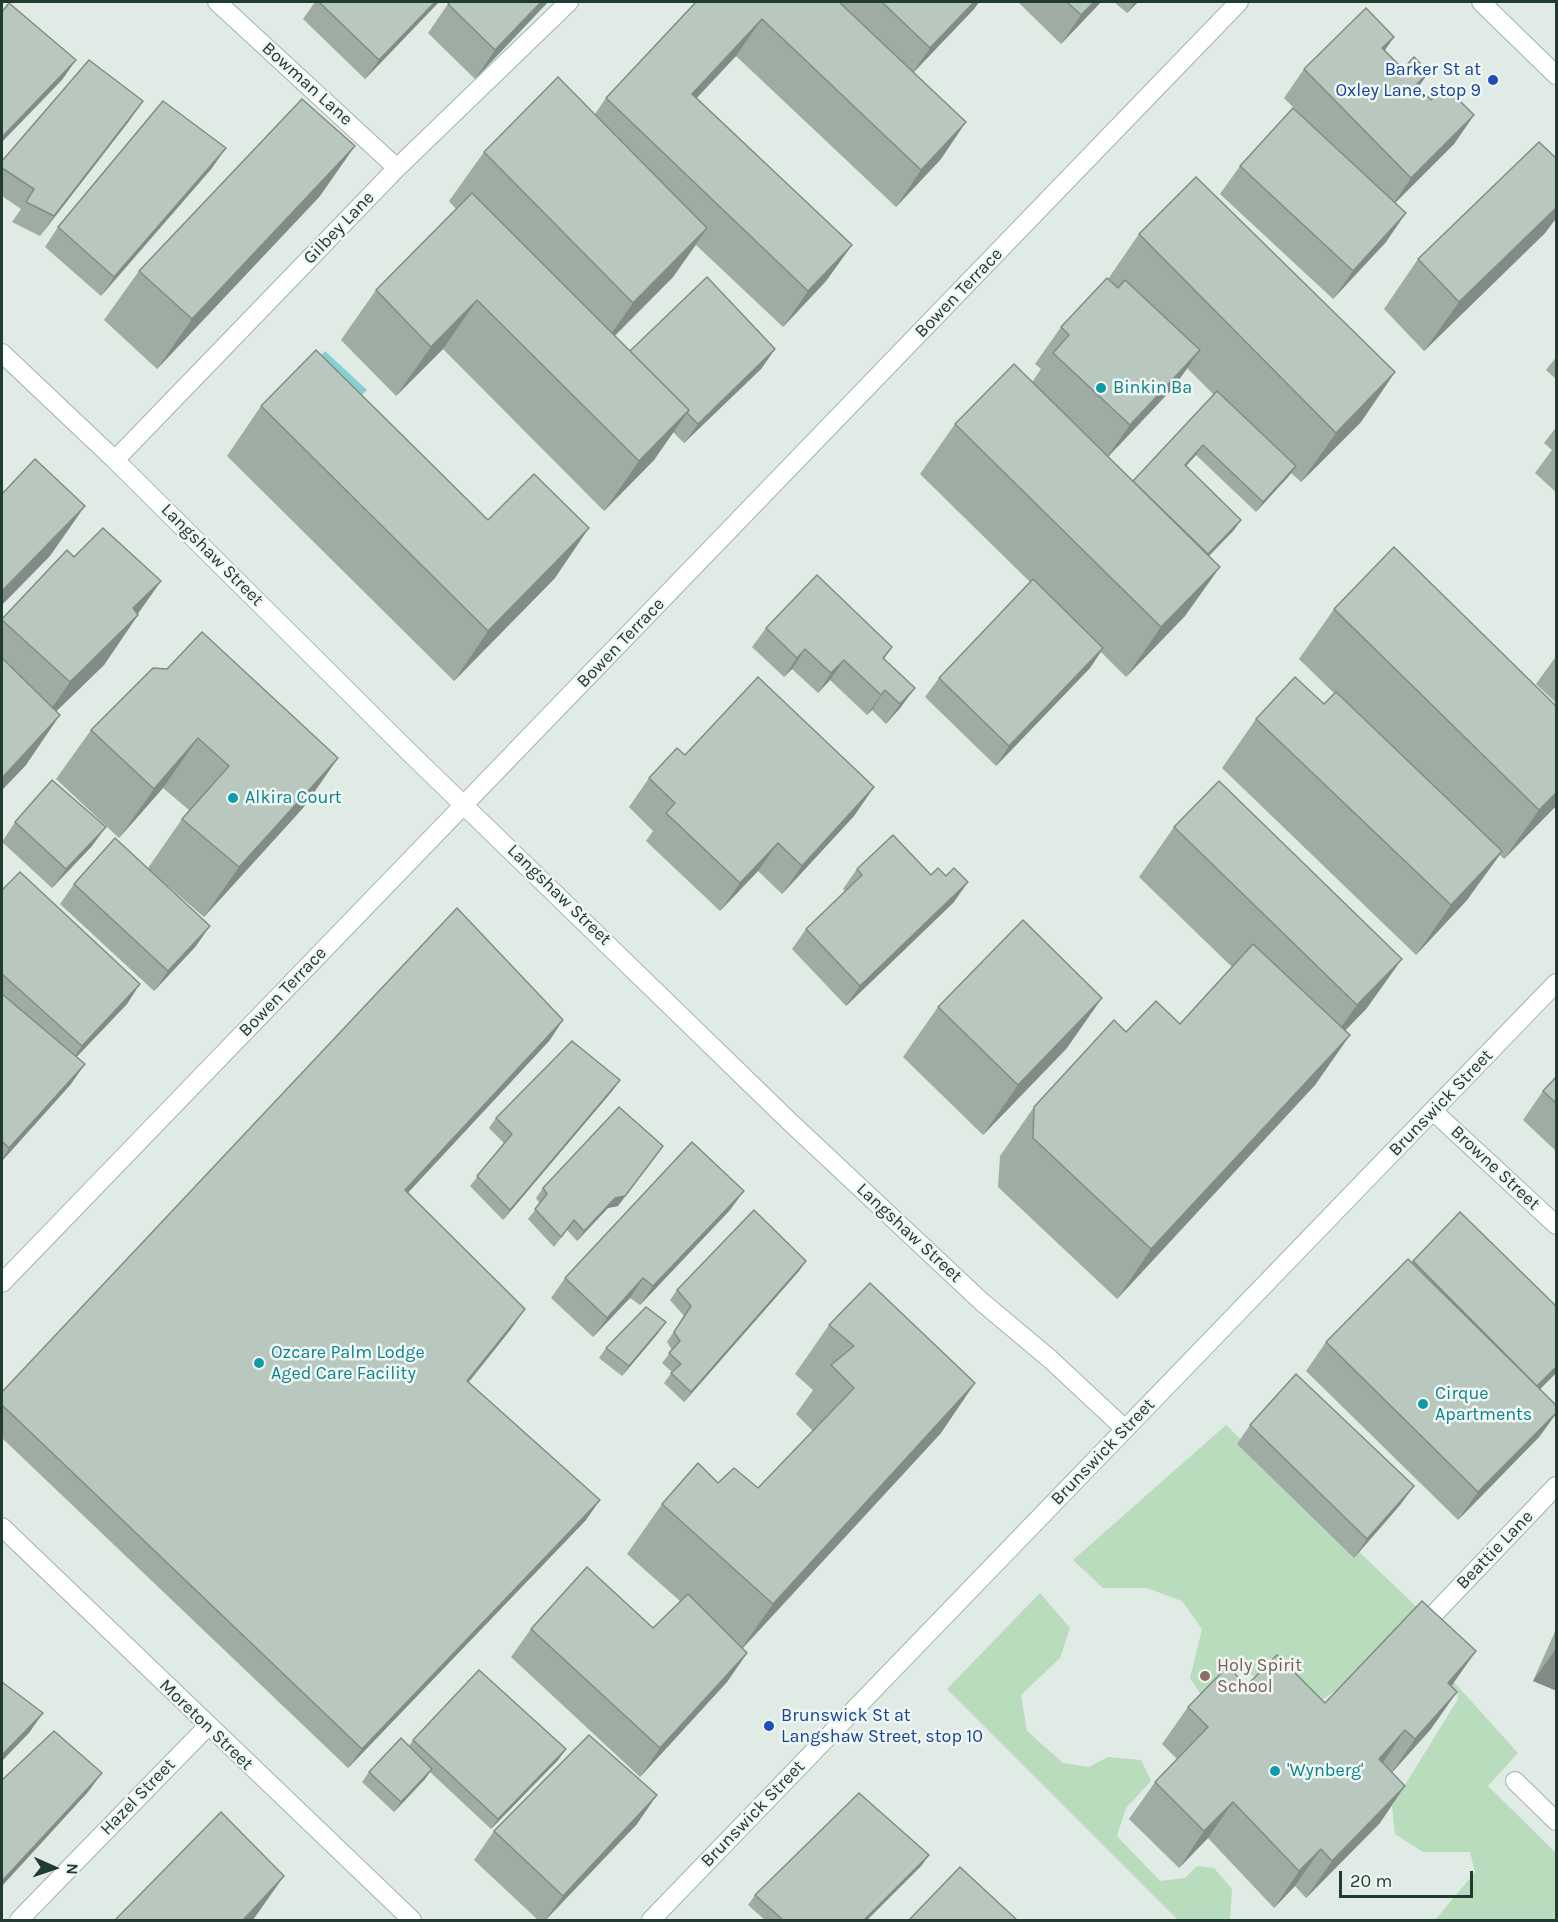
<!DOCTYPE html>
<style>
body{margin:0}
#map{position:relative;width:1558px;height:1922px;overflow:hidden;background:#dfebe4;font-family:Karla,sans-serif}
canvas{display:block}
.frame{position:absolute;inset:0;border:3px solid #203b30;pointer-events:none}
.north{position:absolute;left:24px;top:1838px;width:60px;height:60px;-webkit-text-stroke:4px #f0f7f2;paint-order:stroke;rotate:93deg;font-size:16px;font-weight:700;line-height:24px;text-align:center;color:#203b30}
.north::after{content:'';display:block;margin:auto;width:21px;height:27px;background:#203b30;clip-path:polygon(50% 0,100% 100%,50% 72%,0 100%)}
.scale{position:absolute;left:1339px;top:1871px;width:134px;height:27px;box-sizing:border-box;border:3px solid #203b30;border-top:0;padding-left:8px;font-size:18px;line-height:21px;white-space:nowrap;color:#203b30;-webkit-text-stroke:4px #f0f7f2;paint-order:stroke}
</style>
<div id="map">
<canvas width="1558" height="1922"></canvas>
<div class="frame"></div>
<div class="north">N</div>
<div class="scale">20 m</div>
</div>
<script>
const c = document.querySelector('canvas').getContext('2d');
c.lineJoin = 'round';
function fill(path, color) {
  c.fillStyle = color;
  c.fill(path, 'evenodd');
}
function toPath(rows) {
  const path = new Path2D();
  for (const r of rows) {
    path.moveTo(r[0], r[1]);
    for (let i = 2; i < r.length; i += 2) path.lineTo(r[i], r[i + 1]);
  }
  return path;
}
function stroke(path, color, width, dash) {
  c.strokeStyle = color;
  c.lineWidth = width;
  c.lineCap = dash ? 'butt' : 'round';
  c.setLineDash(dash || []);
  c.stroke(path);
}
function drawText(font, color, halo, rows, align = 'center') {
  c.font = font + ' Karla,sans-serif';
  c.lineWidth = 5;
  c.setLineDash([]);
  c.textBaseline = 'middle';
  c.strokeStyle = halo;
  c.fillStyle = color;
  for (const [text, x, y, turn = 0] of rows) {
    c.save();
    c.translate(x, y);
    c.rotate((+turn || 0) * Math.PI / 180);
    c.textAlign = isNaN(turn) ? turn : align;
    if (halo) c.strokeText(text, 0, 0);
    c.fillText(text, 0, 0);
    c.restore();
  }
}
fill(toPath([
 [1226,1425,1421,1611,1453,1681,1518,1753,1488,1786,1556,1853,1556,1920,1435,1920,1475,1872,1470,1852,1423,1852,1395,1834,1392,1806,1458,1699,1457,1692,1393,1632,1337,1690,1308,1709,1257,1676,1235,1673,1202,1696,1190,1678,1202,1629,1182,1601,1147,1588,1103,1588,1073,1560],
 [1040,1593,1070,1628,1060,1658,1021,1695,1027,1731,1063,1763,1089,1767,1108,1757,1141,1760,1151,1781,1126,1808,1117,1836,1160,1881,1185,1878,1197,1866,1214,1868,1232,1889,1230,1920,1178,1920,947,1689]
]), '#b8dcbc');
fill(toPath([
 [325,351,367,390,350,407,309,370]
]), '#87d0d0');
const minor = toPath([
 [217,2,397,168],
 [1481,2,1556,75],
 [2,353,115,460,410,753,789,1121,982,1302,1050,1359,1125,1429],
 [115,460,397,168,569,2],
 [1433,1111,1556,1225],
 [2,1283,1239,2],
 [2,1527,412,1920],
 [1434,1614,1556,1486],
 [1515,1781,1556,1821],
 [19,1920,207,1727]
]);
const secondary = toPath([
 [651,1920,1556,983]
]);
stroke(minor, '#a2b3aa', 20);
stroke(secondary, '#9eb6aa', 20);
stroke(minor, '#fff', 18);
stroke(secondary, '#fff', 18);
fill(toPath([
 [315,2,439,2,365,79,303,19],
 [548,2,475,79,428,33,448,4],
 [696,2,979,2,974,9,914,72,941,159,896,207,736,56,697,98,852,245,826,281,783,327,696,245,673,277,615,336,630,351,775,349,761,369,684,443,673,432,654,460,604,511,443,349,396,396,341,340,376,290,456,209,449,201,484,152,595,114,606,98],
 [1018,2,1101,2,1061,44],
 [1114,2,1138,2,1127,13],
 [1394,37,1385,50,1403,69,1429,72,1418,87,1431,100,1474,115,1454,144,1395,203,1386,242,1333,299,1220,194,1240,166,1308,122,1284,98,1304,69],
 [129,121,40,236,12,222,21,209,2,196,2,161],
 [1557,159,1557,217,1545,233,1424,351,1384,309,1418,259],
 [212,168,101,296,45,247,58,227],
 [320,196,157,369,104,320,139,271],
 [1139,234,1395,372,1361,422,1301,482,1291,473,1256,512,1196,455,1186,466,1234,530,1209,556,1185,616,1126,677,1101,652,1090,668,996,766,925,697,939,678,1030,582,920,474,955,424,1032,382,1041,369,1035,364,1061,327,1108,279],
 [1187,368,1214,395,1133,481,1108,457,1174,387],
 [1557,356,1557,380,1546,370],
 [261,406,488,520,555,578,454,681,227,456],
 [1557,426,1557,493,1535,473,1552,450,1544,443],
 [74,557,161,581,138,614,138,615,104,665,56,711,26,765,2,790,2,619],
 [1334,609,1557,707,1557,805,1504,859,1500,855,1467,900,1416,955,1222,768,1256,719,1324,704,1334,693,1299,659],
 [766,628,892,647,884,659,901,707,886,724,872,710,867,715,830,680,818,693,792,669,784,677,752,647],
 [1557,655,1557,704,1536,684],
 [153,668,338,758,303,808,204,917,162,881,196,946,154,991,60,904,74,884,148,868,182,819,189,810,163,788,119,838,56,779,91,730],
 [685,755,874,787,854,816,782,894,758,871,720,911,646,841,653,831,629,807,649,778],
 [15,822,92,846,52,888,2,842],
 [1174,827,1367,1008,1345,1031,1350,1035,1315,1085,1117,1299,998,1187,1000,1156,1034,1107,1126,1032,1180,1024,1232,967,1139,877],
 [857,869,946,876,954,902,846,1006,792,949,806,929,846,892,843,889],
 [2,890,127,1004,76,1057,71,1084,2,1161],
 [938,1007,1067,1048,983,1135,903,1057],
 [550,1040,408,1192,511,1329,469,1382,586,1520,348,1768,2,1438,2,1392],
 [1557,1076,1557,1152,1523,1120,1543,1091],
 [613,1090,503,1220,470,1186,504,1143,489,1128,496,1118],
 [543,1188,618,1206,608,1208,577,1241,567,1230,554,1247,528,1219,540,1204,536,1198],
 [730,1210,640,1305,630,1298,593,1337,551,1298,565,1278],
 [806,1261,799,1271,684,1402,664,1383,672,1372,662,1363,672,1350,667,1342,684,1316,670,1300,677,1290],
 [1413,1261,1557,1307,1557,1372,1540,1389,1557,1406,1557,1413,1539,1437,1458,1520,1306,1371,1326,1342],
 [870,1283,941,1433,742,1649,747,1653,727,1682,640,1777,511,1657,531,1629,653,1628,681,1602,627,1554,662,1504,718,1483,758,1488,813,1431,796,1414,813,1390,795,1374,829,1325],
 [659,1332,622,1376,599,1358,606,1348],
 [1250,1425,1414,1486,1400,1505,1354,1558,1237,1444],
 [1557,1627,1557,1691,1533,1681],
 [1476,1651,1451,1686,1431,1729,1392,1772,1380,1823,1306,1898,1295,1886,1274,1908,1208,1838,1179,1868,1129,1819,1155,1782,1177,1759,1162,1744,1188,1707,1246,1686,1325,1703],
 [413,1740,559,1759,491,1829,430,1772,425,1779,394,1812,362,1782,369,1772,409,1746],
 [637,1824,546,1920,538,1920,474,1860,494,1831],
 [922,1865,867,1920,765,1920,748,1905,755,1895]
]), '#9eaca4');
fill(toPath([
 [435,2,439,2,365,79,379,60],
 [541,2,548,2,475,79,495,50],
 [974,2,979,2,974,9,910,76,930,48],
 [1094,2,1101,2,1061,44,1081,15],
 [1135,2,1138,2,1127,13],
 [762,19,736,56,666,130,692,94],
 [1394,37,1374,65,1382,48],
 [76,60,62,80,2,142,2,137],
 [1429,72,1409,100,1416,85],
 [143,101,129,121,40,236,54,216],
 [1474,115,1454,144,1391,207,1411,178],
 [966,122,941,159,896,207,921,170],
 [355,146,320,196,157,369,192,319],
 [226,148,212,168,101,296,114,277],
 [1557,207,1557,217,1545,233,1424,351,1459,302],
 [1406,213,1386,242,1333,299,1353,271],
 [707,228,673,277,598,352,633,303],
 [852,245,826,281,783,327,808,291],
 [477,300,443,349,396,396,431,347],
 [775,349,761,369,684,443,698,424],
 [1200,350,1174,387,1104,461,1130,425],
 [1395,372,1361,422,1301,482,1336,433],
 [689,410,654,460,604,511,639,461],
 [1203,445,1196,455,1178,475,1185,465],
 [1296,466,1289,476,1256,512,1263,502],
 [85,506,50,556,2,605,2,591],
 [1241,520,1234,530,1201,564,1208,554],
 [589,528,555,578,454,681,488,631],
 [1220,567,1185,616,1126,677,1161,627],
 [161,581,133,620,138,615,104,665,35,732,70,682,133,608],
 [1103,648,1090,668,996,766,1009,746],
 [805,649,792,669,784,677,797,658],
 [844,660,830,680,818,693,831,673],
 [915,688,901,707,886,724,900,704],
 [885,690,872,710,867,715,881,695],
 [60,715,26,765,2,790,2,778],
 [198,738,163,788,119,838,154,789],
 [338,758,303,808,204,917,239,867],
 [874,787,854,816,782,894,802,866],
 [1557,792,1557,805,1504,859,1539,810],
 [106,827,92,846,52,888,66,869],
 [778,843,758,871,720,911,740,883],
 [1502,851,1467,900,1416,955,1451,905],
 [968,882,954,902,846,1006,860,986],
 [210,926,196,946,154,991,168,971],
 [1402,959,1367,1008,1322,1054,1357,1005],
 [140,984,127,1004,69,1065,82,1046],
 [1102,998,1067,1048,983,1135,1018,1085],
 [563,1020,550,1040,392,1210,405,1190],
 [1350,1035,1315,1085,1117,1299,1151,1249],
 [85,1064,71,1084,2,1161,2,1160,9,1148],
 [620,1080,613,1090,503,1220,510,1210],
 [656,1156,618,1206,608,1208,577,1241,584,1231],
 [744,1191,730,1210,640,1305,653,1286],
 [806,1261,799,1271,684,1402,691,1392],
 [643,1278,630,1298,593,1337,607,1318],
 [525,1309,511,1329,454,1400,467,1381],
 [666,1322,659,1332,622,1376,629,1366],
 [1557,1366,1557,1372,1522,1407,1536,1387],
 [975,1383,941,1433,738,1653,773,1604],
 [1557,1412,1539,1437,1458,1520,1478,1492],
 [1414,1486,1400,1505,1354,1558,1367,1539],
 [600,1500,586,1520,348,1768,362,1749],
 [1557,1647,1557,1691,1533,1681],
 [1476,1651,1450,1688,1448,1683],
 [747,1653,727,1682,640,1777,660,1748],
 [1457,1692,1431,1729,1389,1776,1415,1739],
 [43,1713,29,1733,2,1761,2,1755],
 [1405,1730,1380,1767,1379,1759],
 [566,1749,559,1759,491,1829,498,1819],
 [432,1769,425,1779,394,1812,401,1802],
 [102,1773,88,1792,2,1886,2,1881],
 [1405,1786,1380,1823,1306,1898,1332,1861],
 [657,1795,637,1824,545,1920,563,1896],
 [1233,1802,1208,1838,1179,1868,1204,1831],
 [1321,1849,1295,1886,1274,1908,1299,1871],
 [929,1855,922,1865,867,1920,864,1920],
 [284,1876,253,1920,243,1920]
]), '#818c86');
const building = toPath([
 [319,2,435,2,379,60,319,2],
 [451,2,541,2,495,50,448,4,451,2],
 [696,2,839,2,966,122,921,170,762,19,692,94,852,245,808,291,606,98,696,2],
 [882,2,974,2,930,48,882,2],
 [1067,2,1094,2,1081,15,1067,2],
 [9,3,76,60,2,137,2,12,9,3],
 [1366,8,1394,37,1382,48,1403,69,1414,57,1429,72,1416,85,1431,100,1445,86,1474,115,1411,178,1304,69,1366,8],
 [89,60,143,101,54,216,26,202,34,189,2,168,2,161,89,60],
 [558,77,707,228,633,303,484,152,558,77],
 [302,99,355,146,192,319,139,271,302,99],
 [163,101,226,148,114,277,58,227,163,101],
 [1293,108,1406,213,1353,271,1240,166,1293,108],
 [1539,142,1557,159,1557,207,1459,302,1418,259,1539,142],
 [1196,177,1395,372,1336,433,1139,234,1196,177],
 [472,193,689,410,639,461,477,300,431,347,376,290,472,193],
 [707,277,775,349,698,424,687,413,689,410,630,351,707,277],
 [1107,278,1118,288,1125,280,1200,350,1130,425,1053,353,1069,335,1061,327,1107,278],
 [316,350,488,520,534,474,589,528,488,631,261,406,316,350],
 [1014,364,1220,567,1161,627,955,424,1014,364],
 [1217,391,1296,466,1263,502,1203,445,1185,465,1241,520,1208,554,1133,481,1217,391],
 [35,459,85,506,2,591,2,494,35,459],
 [103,528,161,581,133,608,138,615,70,682,2,620,2,619,67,550,74,557,103,528],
 [1394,547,1557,707,1557,792,1539,810,1334,609,1394,547],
 [817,575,892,647,883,658,915,688,900,704,885,690,881,695,844,660,831,673,805,649,797,658,766,628,817,575],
 [1033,579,1103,648,1009,746,939,678,1033,579],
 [202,632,338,758,239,867,182,819,229,766,198,738,154,789,91,730,153,668,167,669,202,632],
 [2,658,60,715,2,778,2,658],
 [758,677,874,787,802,866,778,843,740,883,666,813,675,803,649,778,677,748,685,755,758,677],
 [1295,677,1324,704,1336,692,1502,851,1451,905,1256,719,1295,677],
 [52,780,106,827,66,869,15,822,52,780],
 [1219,781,1402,959,1357,1005,1174,827,1219,781],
 [893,835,931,875,938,868,946,876,954,868,968,882,860,986,806,929,862,875,857,869,893,835],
 [115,838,210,926,168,971,74,884,115,838],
 [20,872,140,984,82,1046,2,974,2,890,20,872],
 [457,908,563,1020,405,1190,525,1309,467,1381,600,1500,362,1749,2,1405,2,1392,457,908],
 [1023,920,1102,998,1018,1085,938,1007,1023,920],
 [1253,944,1350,1035,1151,1249,1033,1138,1034,1107,1114,1020,1126,1032,1156,1001,1180,1024,1253,944],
 [2,994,85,1064,9,1148,2,1141,2,994],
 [572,1041,620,1080,510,1210,477,1176,512,1134,496,1118,572,1041],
 [1557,1076,1557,1104,1543,1091,1557,1076],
 [619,1107,663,1146,625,1196,615,1198,584,1231,574,1220,561,1237,535,1209,547,1194,543,1188,619,1107],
 [692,1142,744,1191,653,1286,643,1278,607,1318,565,1278,692,1142],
 [754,1210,806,1261,691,1392,671,1373,681,1364,669,1353,680,1341,674,1332,691,1306,677,1290,754,1210],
 [1460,1212,1557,1307,1557,1366,1537,1386,1413,1261,1460,1212],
 [1408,1259,1557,1406,1557,1412,1478,1492,1326,1342,1408,1259],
 [870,1283,975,1383,773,1604,662,1504,698,1463,718,1483,734,1468,758,1488,854,1388,831,1365,854,1346,829,1325,870,1283],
 [646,1307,666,1322,629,1366,606,1348,646,1307],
 [1296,1374,1414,1486,1367,1539,1250,1425,1296,1374],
 [587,1567,653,1628,688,1594,747,1653,660,1748,531,1629,587,1567],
 [1422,1601,1476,1651,1448,1683,1457,1692,1415,1739,1405,1730,1379,1759,1405,1786,1332,1861,1321,1849,1299,1871,1233,1802,1204,1831,1155,1782,1208,1727,1188,1707,1228,1666,1246,1686,1277,1655,1325,1703,1422,1601],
 [479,1670,566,1749,498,1819,413,1740,479,1670],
 [2,1682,43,1713,2,1755,2,1682],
 [54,1731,102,1773,2,1881,2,1780,54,1731],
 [589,1735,657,1795,563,1896,494,1831,589,1735],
 [401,1738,432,1769,401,1802,369,1772,401,1738],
 [859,1793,929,1855,864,1920,783,1920,755,1895,859,1793],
 [221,1812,284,1876,243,1920,115,1920,221,1812],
 [960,1867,1017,1920,909,1920,960,1867]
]);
fill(building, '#b8c8bf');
stroke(building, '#818c86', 1.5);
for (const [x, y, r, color] of [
 [1493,80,6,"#1a4fb4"],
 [1101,388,6,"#0f9aa8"],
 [233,798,6,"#0f9aa8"],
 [259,1363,6,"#0f9aa8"],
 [1423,1404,6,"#0f9aa8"],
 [1205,1676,6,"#8d6e63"],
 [769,1726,6,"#1a4fb4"],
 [1275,1771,6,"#0f9aa8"]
]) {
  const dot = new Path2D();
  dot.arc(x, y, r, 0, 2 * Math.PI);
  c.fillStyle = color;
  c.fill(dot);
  stroke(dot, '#f0f7f2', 2);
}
drawText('18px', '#164399', '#f0f7f2', [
 ["Barker St at",1481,70],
 ["Oxley Lane, stop 9",1481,91],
 ["Brunswick St at",781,1716,"left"],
 ["Langshaw Street, stop 10",781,1737,"left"]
], 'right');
drawText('18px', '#203b30', '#f0f7f2', [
 ["Bowman Lane",307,84,42],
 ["Gilbey Lane",339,228,-46],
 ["Bowen Terrace",959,293,-46],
 ["Langshaw Street",212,555,45],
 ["Bowen Terrace",621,643,-46],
 ["Langshaw Street",559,895,44],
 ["Bowen Terrace",283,992,-46],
 ["Brunswick Street",1441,1103,-46],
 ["Browne Street",1495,1168,43],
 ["Langshaw Street",909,1233,43],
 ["Brunswick Street",1103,1452,-46],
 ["Beattie Lane",1495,1550,-46],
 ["Moreton Street",206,1725,44],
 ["Hazel Street",138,1797,-46],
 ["Brunswick Street",753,1814,-46]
]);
drawText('18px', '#0d838f', '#f0f7f2', [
 ["Binkin Ba",1113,388],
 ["Alkira Court",245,798],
 ["Ozcare Palm Lodge",271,1353],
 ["Aged Care Facility",271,1374],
 ["Cirque",1435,1394],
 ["Apartments",1435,1415],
 ["'Wynberg'",1287,1771]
], 'left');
drawText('18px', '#785e54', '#f0f7f2', [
 ["Holy Spirit",1217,1666],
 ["School",1217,1687]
], 'left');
</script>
